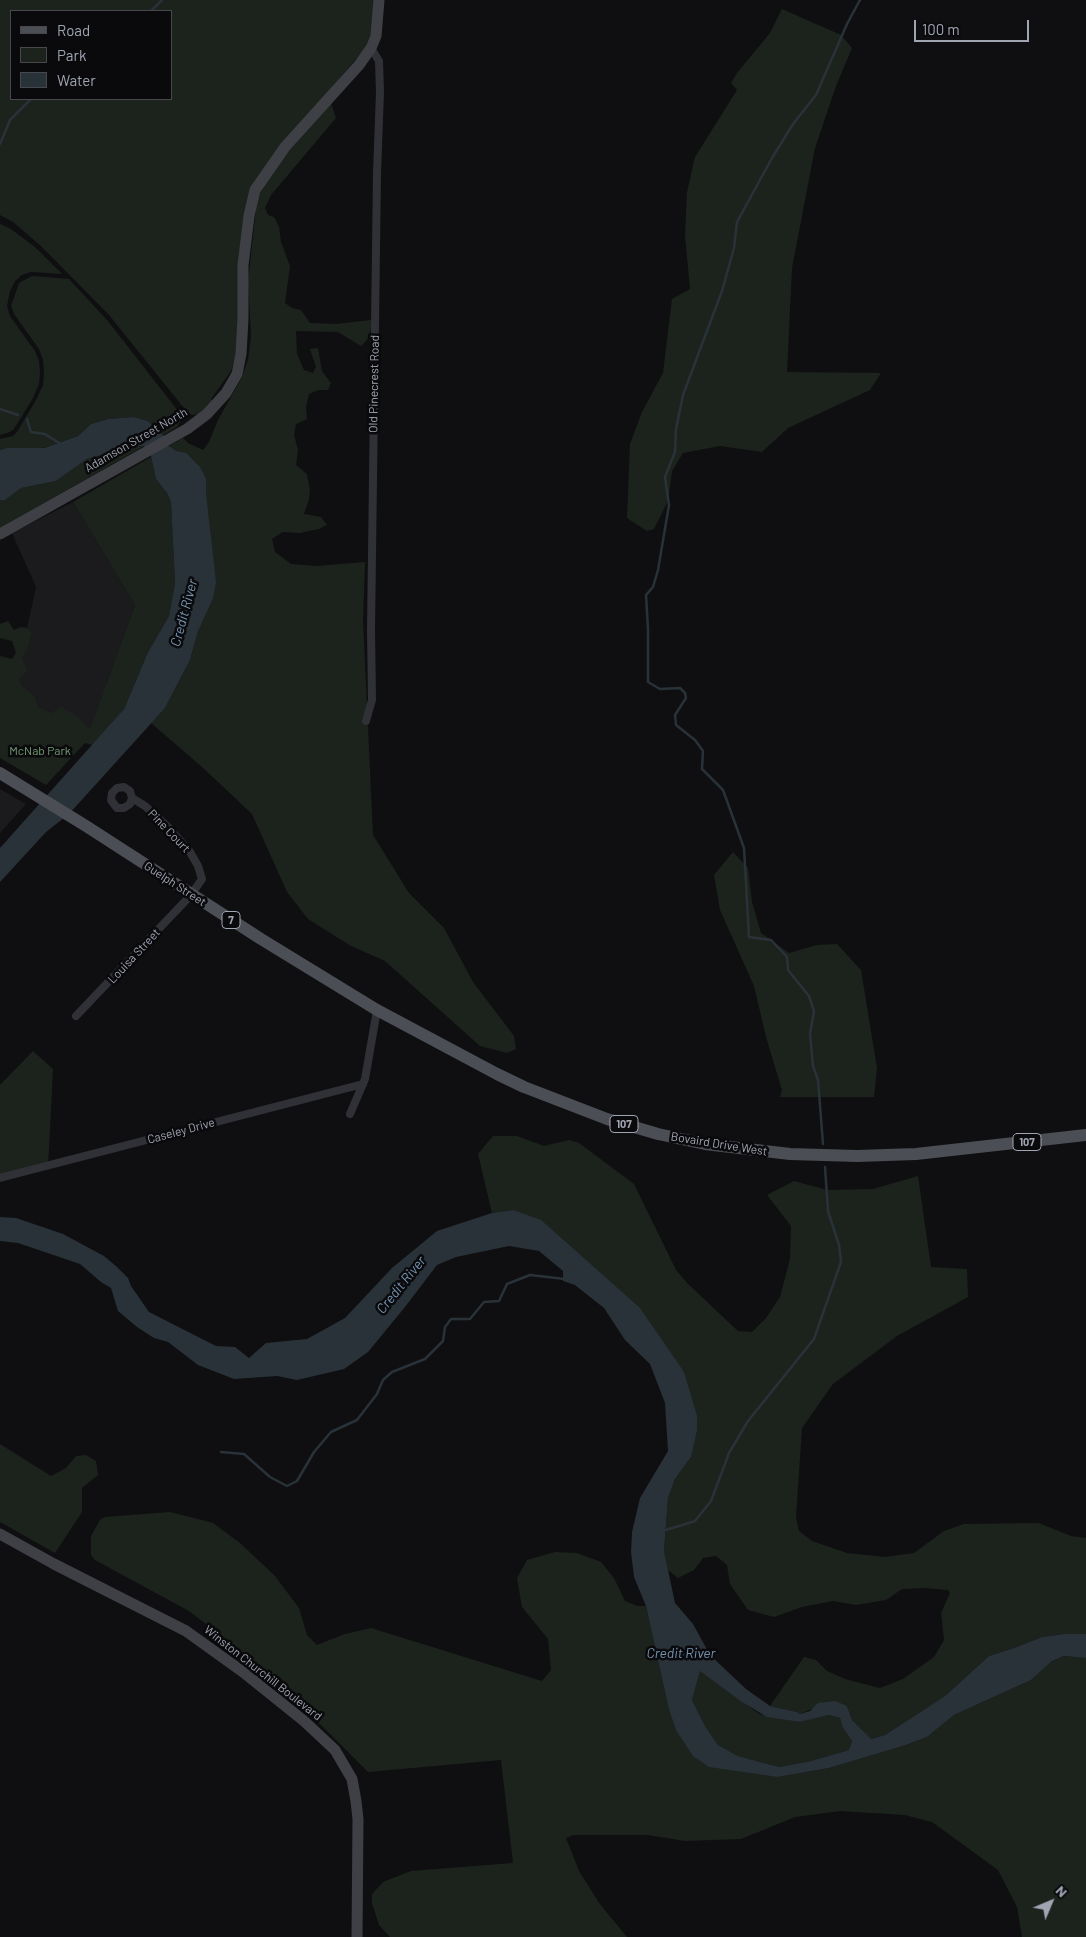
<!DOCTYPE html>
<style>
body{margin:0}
#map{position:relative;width:1086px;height:1937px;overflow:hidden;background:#0f0f11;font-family:Barlow,sans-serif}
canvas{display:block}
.legend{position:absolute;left:10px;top:10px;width:162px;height:90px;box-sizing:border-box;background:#0a0a0c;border:1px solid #46484e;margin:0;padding:6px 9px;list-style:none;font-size:15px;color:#a0a5b2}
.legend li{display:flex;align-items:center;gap:10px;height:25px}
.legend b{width:25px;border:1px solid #46484e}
.north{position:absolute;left:1026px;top:1877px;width:50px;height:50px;-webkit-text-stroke:4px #0a0a0c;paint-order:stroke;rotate:45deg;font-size:14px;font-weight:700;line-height:20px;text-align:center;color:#a0a5b2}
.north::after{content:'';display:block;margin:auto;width:18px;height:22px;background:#a0a5b2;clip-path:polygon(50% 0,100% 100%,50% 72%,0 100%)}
.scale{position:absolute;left:914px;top:20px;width:115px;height:22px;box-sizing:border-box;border:2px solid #a0a5b2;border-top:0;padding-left:6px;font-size:15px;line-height:18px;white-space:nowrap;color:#a0a5b2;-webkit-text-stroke:4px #0a0a0c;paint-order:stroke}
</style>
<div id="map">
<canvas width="1086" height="1937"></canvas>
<ul class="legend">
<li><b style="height:6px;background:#4c4e55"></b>Road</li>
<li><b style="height:14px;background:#1c231d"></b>Park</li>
<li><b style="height:14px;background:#293239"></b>Water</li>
</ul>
<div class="north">N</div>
<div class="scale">100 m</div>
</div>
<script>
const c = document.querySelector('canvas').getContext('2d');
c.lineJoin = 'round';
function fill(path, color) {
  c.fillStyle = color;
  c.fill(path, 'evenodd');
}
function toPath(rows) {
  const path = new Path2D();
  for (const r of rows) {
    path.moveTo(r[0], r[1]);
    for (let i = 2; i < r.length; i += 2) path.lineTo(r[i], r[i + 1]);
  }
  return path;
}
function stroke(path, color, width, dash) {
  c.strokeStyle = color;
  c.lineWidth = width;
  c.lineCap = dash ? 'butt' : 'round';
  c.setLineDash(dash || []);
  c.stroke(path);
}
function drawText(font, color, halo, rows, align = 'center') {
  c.font = font + ' Barlow,sans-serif';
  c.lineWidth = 5;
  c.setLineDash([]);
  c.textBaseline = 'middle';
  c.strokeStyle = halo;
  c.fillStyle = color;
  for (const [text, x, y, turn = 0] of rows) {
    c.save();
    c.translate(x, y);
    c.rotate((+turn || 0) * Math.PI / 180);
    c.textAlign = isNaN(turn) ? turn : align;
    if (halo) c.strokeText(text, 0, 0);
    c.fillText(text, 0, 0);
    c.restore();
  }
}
fill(toPath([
 [73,502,135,605,90,730,38,707,35,696,22,686,19,679,21,658,29,646,32,632,27,628,36,587,12,533],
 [0,789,26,804,0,833]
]), '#1b1b1e');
fill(toPath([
 [0,0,375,0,372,31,365,48,260,173,236,356,231,371,211,399,213,401,199,414,192,415,188,413,109,315,41,246,13,222,0,215],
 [11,11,171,11,171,99,11,99],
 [782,9,841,35,852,48,836,86,815,148,792,268,787,372,881,373,870,390,788,428,762,452,720,446,683,453,672,471,668,501,654,529,647,531,627,518,630,444,642,412,663,373,672,299,690,289,685,236,687,192,695,157,737,90,731,83,737,73,770,33],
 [331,103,336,118,271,195,265,208,268,215,274,217,279,227,281,242,290,266,285,303,292,308,301,310,310,323,336,324,371,320,372,326,367,340,361,346,338,332,296,331,297,354,304,370,313,373,316,367,310,349,318,348,322,371,331,383,328,390,318,390,309,394,306,406,307,419,296,424,294,435,298,450,296,465,307,474,310,490,309,499,304,514,321,517,327,525,319,529,300,533,283,532,272,539,275,552,291,564,317,566,365,562,363,621,373,835,409,893,444,928,473,982,514,1036,516,1049,507,1053,480,1046,385,961,351,946,308,919,287,892,252,814,202,767,151,723,165,708,190,660,198,631,206,479,169,446,183,438,188,443,203,450,209,442,218,420,241,379,248,360,251,336,248,281,257,200,264,184,276,166],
 [0,224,11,229,35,247,62,274,31,272,22,275,15,281,10,291,7,306,10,316,35,351,39,361,40,373,39,384,33,398,14,429,10,432,0,435],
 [32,276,69,279,107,320,175,407,180,416,180,422,177,427,163,435,148,421,134,417,108,419,91,424,78,436,43,448,7,448,0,450,0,439,13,436,17,432,36,400,43,385,44,373,43,360,39,349,14,314,11,306,19,283],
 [134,446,144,446,0,528,0,500,5,500,21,488,56,481,87,459],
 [151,457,156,479,167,493,171,502,175,583,169,616,148,652,124,709,93,745,85,743,46,785,0,758,0,656,12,659,16,653,12,641,0,638,0,624,8,621,14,630,21,627,27,628,32,632,29,646,22,658,27,671,19,679,22,686,35,696,38,707,52,713,61,707,74,714,90,729,135,605,73,502],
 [733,852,748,868,752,902,761,933,789,953,817,945,837,944,861,970,877,1068,874,1097,780,1097,782,1090,766,1037,754,986,720,910,714,875],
 [33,1051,53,1069,48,1168,0,1177,0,1085],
 [493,1136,517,1136,544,1146,569,1140,579,1143,634,1184,676,1270,688,1284,738,1331,752,1332,766,1318,780,1297,790,1259,791,1226,767,1195,794,1181,827,1190,873,1189,918,1176,931,1267,967,1269,968,1297,897,1336,833,1384,802,1428,796,1517,799,1531,812,1541,847,1553,885,1557,914,1553,944,1531,964,1524,1039,1523,1071,1536,1086,1538,1086,1634,1064,1634,1042,1637,1014,1648,989,1656,945,1696,885,1735,870,1739,852,1720,847,1706,816,1707,800,1714,797,1712,770,1706,804,1657,816,1660,827,1671,845,1679,880,1688,903,1679,934,1657,944,1640,941,1613,950,1593,948,1590,924,1588,902,1589,886,1600,856,1605,833,1601,802,1607,774,1617,748,1610,730,1584,727,1565,716,1556,703,1558,694,1570,678,1578,668,1570,664,1551,668,1498,675,1479,691,1457,684,1372,513,1210,492,1213,478,1154],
 [0,1444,51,1476,66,1468,76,1456,86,1455,96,1461,98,1475,82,1488,82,1512,55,1553,0,1522],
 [170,1512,213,1523,240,1543,275,1576,299,1608,307,1635,317,1645,345,1634,371,1628,542,1681,551,1670,548,1639,522,1607,517,1578,527,1560,555,1552,577,1553,601,1562,614,1578,625,1601,637,1606,646,1606,669,1710,676,1730,778,1777,829,1768,903,1746,927,1737,954,1715,1031,1680,1052,1661,1064,1656,1086,1658,1086,1937,1022,1937,1017,1907,998,1870,932,1822,905,1815,840,1811,795,1817,741,1839,685,1841,648,1835,573,1835,566,1838,579,1871,599,1903,627,1937,390,1937,379,1925,372,1903,372,1894,383,1882,411,1871,513,1863,501,1760,368,1772,294,1698,242,1652,189,1611,95,1560,91,1555,91,1536,100,1520,105,1517],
 [700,1670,759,1714,800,1722,829,1715,840,1718,842,1726,852,1741,849,1750,811,1761,779,1767,738,1756,718,1745,705,1726,692,1700]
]), '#1c231d');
fill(toPath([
 [134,417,148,421,163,435,169,446,176,451,186,453,200,467,206,479,206,494,216,582,213,598,198,631,190,660,165,708,69,814,46,832,0,882,0,848,124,709,148,652,169,616,175,583,171,502,167,493,156,479,150,452,144,446,134,446,87,459,56,481,21,488,5,500,0,500,0,450,7,448,44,448,78,436,91,424,108,419],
 [513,1210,541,1220,640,1308,684,1372,697,1416,697,1430,691,1457,675,1479,668,1498,664,1551,675,1603,693,1624,710,1655,746,1689,770,1706,797,1712,800,1714,810,1711,818,1703,835,1701,847,1706,852,1720,871,1739,885,1735,945,1696,989,1656,1014,1648,1042,1637,1064,1634,1086,1634,1086,1658,1064,1656,1052,1661,1031,1680,954,1715,927,1737,903,1746,829,1768,778,1777,709,1767,693,1756,676,1730,669,1710,646,1606,634,1577,631,1552,632,1532,640,1498,668,1451,665,1403,650,1364,625,1340,604,1308,575,1285,563,1281,563,1271,539,1251,509,1246,456,1257,437,1265,405,1307,368,1352,344,1369,297,1380,277,1376,234,1379,198,1365,168,1342,154,1338,137,1327,118,1311,111,1288,101,1282,80,1264,18,1243,0,1241,0,1217,16,1218,63,1234,104,1256,117,1267,128,1278,131,1286,149,1312,216,1346,235,1347,249,1358,266,1343,307,1339,345,1318,392,1268,437,1231,492,1213],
 [700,1671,742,1702,767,1717,800,1722,829,1715,840,1718,842,1726,852,1741,849,1750,811,1761,779,1767,738,1756,718,1745,705,1726,692,1700]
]), '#293239');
stroke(toPath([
 [151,11,162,0],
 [0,144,10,120,31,99],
 [0,409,18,415],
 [27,419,31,432,45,434,59,443],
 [823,1144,818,1080,813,1066,810,1034,814,1011,809,996,788,970,787,957,771,940,749,937,744,848,723,790,702,769,703,751,695,740,676,725,675,715,686,698,685,693,680,688,660,689,648,682,648,629,646,595,653,587,658,570,669,505,665,477,675,452,676,429,683,395,722,291,734,248,737,222,772,158,793,124,816,95,847,24,860,0],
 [221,1452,244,1454,270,1477,287,1486,297,1481,314,1452,331,1432,357,1420,377,1394,383,1380,392,1372,425,1359,443,1341,445,1327,451,1319,470,1319,484,1302,499,1301,507,1284,530,1275,565,1279],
 [666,1530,695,1521,711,1501,729,1453,748,1421,814,1339,841,1262,839,1245,828,1211,825,1167]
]), '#293239', 2.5);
stroke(toPath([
 [366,721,372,700,371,630,377,173,380,92,379,61,371,48],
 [76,1016,191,895,202,879,198,866,190,852,169,828,145,806,132,798,130,791,124,787,117,788,112,793,111,800,117,808,124,808,130,804,132,798],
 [350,1114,365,1079,377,1010],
 [0,1178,363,1084]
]), '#303136', 8);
stroke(toPath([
 [0,534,187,429,207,414,226,393,237,374,241,354,243,319,243,265,249,216,255,190,285,147,359,65,371,48,376,36,379,0],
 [0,1534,54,1564,186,1631,243,1672,304,1721,335,1750,352,1779,356,1801,358,1819,357,1937]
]), '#3e4046', 11);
stroke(toPath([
 [0,773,86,826,261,939,377,1010,497,1074,524,1087,607,1119,658,1134,705,1144,790,1154,857,1156,916,1154,1086,1135]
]), '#4c4e55', 12);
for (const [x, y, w] of [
 [231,920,18],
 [624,1124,28],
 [1027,1142,28]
]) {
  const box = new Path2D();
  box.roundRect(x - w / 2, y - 8.5, w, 17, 4);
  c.fillStyle = '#0a0a0c';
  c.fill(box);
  stroke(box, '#a0a5b2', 1);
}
drawText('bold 11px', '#a0a5b2', null, [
 ["7",231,920],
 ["107",624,1124],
 ["107",1027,1142]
]);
drawText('12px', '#a0a5b2', '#0a0a0c', [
 ["Old Pinecrest Road",374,384,-89],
 ["Adamson Street North",136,440,-30],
 ["Pine Court",169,831,46],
 ["Guelph Street",175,884,33],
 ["Louisa Street",134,956,-47],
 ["Caseley Drive",181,1131,-15],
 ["Bovaird Drive West",719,1144,9],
 ["Winston Churchill Boulevard",263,1673,38]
]);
drawText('12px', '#769e78', '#0a0a0c', [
 ["McNab Park",40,751]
]);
drawText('italic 14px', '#7593b0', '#0a0a0c', [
 ["Credit River",184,613,-75],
 ["Credit River",401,1285,-51],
 ["Credit River",681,1653]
]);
</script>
